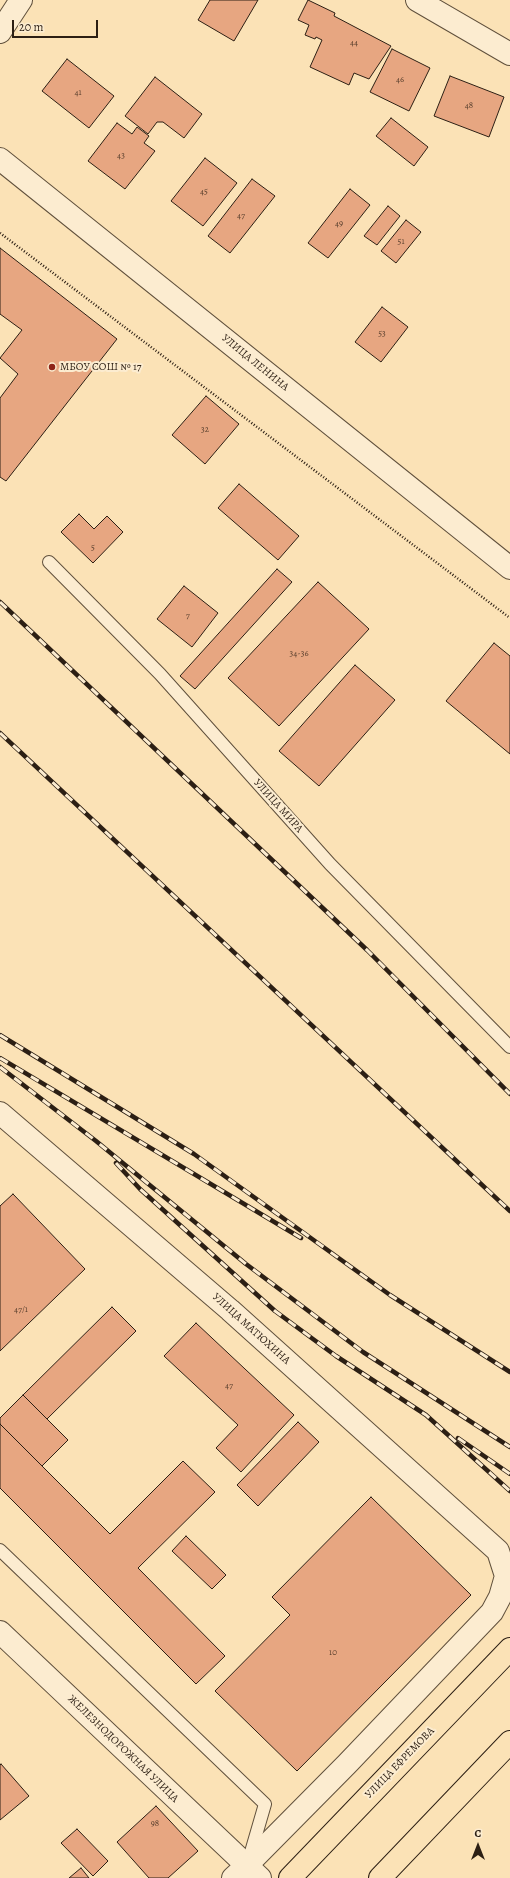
<!DOCTYPE html>
<meta charset="utf-8">
<style>
body{margin:0}
#map{position:relative;width:510px;height:1878px;overflow:hidden;background:#fbe2b6;font-family:Alegreya,serif}
canvas{display:block}
.north{position:absolute;left:458px;top:1826px;width:40px;height:40px;-webkit-text-stroke:3px #fcecd0;paint-order:stroke;rotate:0deg;font-size:11px;font-weight:700;line-height:16px;text-align:center;color:#2c1f14}
.north::after{content:'';display:block;margin:auto;width:14px;height:18px;background:#2c1f14;clip-path:polygon(50% 0,100% 100%,50% 72%,0 100%)}
.scale{position:absolute;left:12px;top:20px;width:86px;height:18px;box-sizing:border-box;border:2px solid #2c1f14;border-top:0;padding-left:5px;font-size:12px;line-height:14px;white-space:nowrap;color:#2c1f14;-webkit-text-stroke:3px #fcecd0;paint-order:stroke}
</style>
<div id="map">
<canvas width="510" height="1878"></canvas>
<div class="north">С</div>
<div class="scale">20 m</div>
</div>
<script>
const c = document.querySelector('canvas').getContext('2d');
c.lineJoin = 'round';
function fill(path, color) {
  c.fillStyle = color;
  c.fill(path, 'evenodd');
}
function toPath(rows) {
  const path = new Path2D();
  for (const r of rows) {
    path.moveTo(r[0], r[1]);
    for (let i = 2; i < r.length; i += 2) path.lineTo(r[i], r[i + 1]);
  }
  return path;
}
function stroke(path, color, width, dash) {
  c.strokeStyle = color;
  c.lineWidth = width;
  c.lineCap = dash ? 'butt' : 'round';
  c.setLineDash(dash || []);
  c.stroke(path);
}
function drawText(font, color, halo, rows, align = 'center') {
  c.font = font + ' Alegreya,serif';
  c.lineWidth = 4;
  c.setLineDash([]);
  c.textBaseline = 'middle';
  c.strokeStyle = halo;
  c.fillStyle = color;
  for (const [text, x, y, turn = 0] of rows) {
    c.save();
    c.translate(x, y);
    c.rotate((+turn || 0) * Math.PI / 180);
    c.textAlign = isNaN(turn) ? turn : align;
    if (halo) c.strokeText(text, 0, 0);
    c.fillText(text, 0, 0);
    c.restore();
  }
}
const building = toPath([
 [210,0,258,0,234,41,198,20,210,0],
 [308,0,335,13,334,16,391,46,369,79,354,73,349,85,310,67,322,40,316,37,315,39,305,35,309,25,298,20,308,0],
 [392,49,430,68,409,111,370,92,392,49],
 [67,59,114,96,89,128,42,91,67,59],
 [450,76,504,97,489,137,434,116,450,76],
 [155,77,202,114,184,138,163,122,157,122,148,134,125,116,155,77],
 [391,118,428,147,414,166,376,136,391,118],
 [117,123,132,134,137,127,149,136,144,143,155,151,125,189,88,161,117,123],
 [205,158,237,183,203,226,171,201,205,158],
 [252,179,275,196,230,253,208,236,252,179],
 [350,189,370,205,328,258,308,243,350,189],
 [388,206,400,216,377,245,364,236,388,206],
 [406,220,421,232,396,263,381,251,406,220],
 [0,248,117,339,6,481,0,477,0,398,18,374,0,358,22,330,0,314,0,248],
 [382,307,408,327,381,362,355,342,382,307],
 [206,396,239,424,205,464,172,435,206,396],
 [239,484,299,536,278,560,218,508,239,484],
 [79,514,94,529,107,516,123,532,93,563,61,532,79,514],
 [277,569,292,582,195,689,180,676,277,569],
 [318,582,369,629,279,726,228,678,318,582],
 [184,586,218,613,192,647,157,619,184,586],
 [494,643,510,656,510,754,446,701,494,643],
 [355,665,395,700,319,786,279,751,355,665],
 [13,1194,85,1269,0,1351,0,1206,13,1194],
 [112,1307,136,1331,47,1419,23,1395,112,1307],
 [196,1323,294,1415,241,1472,216,1448,238,1425,164,1356,196,1323],
 [23,1395,68,1440,42,1466,0,1424,0,1418,23,1395],
 [298,1422,319,1442,258,1506,237,1485,298,1422],
 [0,1424,110,1534,183,1461,215,1492,138,1568,225,1656,196,1684,0,1488,0,1424],
 [371,1497,471,1595,297,1771,215,1691,290,1615,272,1597,371,1497],
 [186,1536,226,1575,212,1589,172,1551,186,1536],
 [1,1764,29,1796,0,1820,0,1765,1,1764],
 [156,1806,198,1851,168,1878,149,1878,117,1842,156,1806],
 [77,1829,108,1861,93,1876,61,1843,77,1829],
 [81,1868,89,1878,69,1878,81,1868]
]);
fill(building, '#e7a681');
stroke(building, '#2c1f14', 1);
const service = toPath([
 [49,562,160,674,330,864,510,1047],
 [0,1550,265,1804,249,1859]
]);
const minor = toPath([
 [417,0,510,54],
 [0,32,21,0],
 [0,1113,230,1310,498,1551,506,1576,500,1597,492,1612,347,1764,246,1866,233,1878]
]);
const tertiary = toPath([
 [0,159,510,568],
 [0,1632,260,1878]
]);
const primary = toPath([
 [290,1878,510,1649],
 [380,1878,510,1742]
]);
stroke(service, '#60503c', 14);
stroke(minor, '#60503c', 24);
stroke(tertiary, '#60503c', 24);
stroke(primary, '#2c1f14', 24);
stroke(toPath([
 [0,233,510,618]
]), '#2c1f14', 2.5, [1, 2]);
stroke(service, '#fcecd0', 12);
stroke(minor, '#fcecd0', 22);
stroke(tertiary, '#fcecd0', 22);
stroke(primary, '#fbe2b6', 22);
const rail = toPath([
 [0,602,367,950,510,1094],
 [0,733,510,1211],
 [0,1035,194,1154,390,1295,510,1372],
 [0,1058,301,1238],
 [0,1067,96,1141,246,1264,363,1352,510,1447],
 [116,1163,140,1189,275,1311,336,1356,426,1415,510,1491],
 [458,1438,510,1474]
]);
stroke(rail, '#2c1f14', 4.5);
stroke(rail, '#fcecd0', 3, [9]);
for (const [x, y, r, color] of [
 [52,367,4,"#8f2418"]
]) {
  const dot = new Path2D();
  dot.arc(x, y, r, 0, 2 * Math.PI);
  c.fillStyle = color;
  c.fill(dot);
  stroke(dot, '#fcecd0', 1.5);
}
drawText('9px', '#5b412f', null, [
 ["44",354,43],
 ["46",400,80],
 ["41",78,93],
 ["48",469,106],
 ["43",121,156],
 ["45",204,192],
 ["47",241,216],
 ["49",339,224],
 ["51",401,242],
 ["53",382,334],
 ["32",205,430],
 ["5",93,548],
 ["7",188,616],
 ["34-36",299,654],
 ["47/1",21,1310],
 ["47",229,1386],
 ["10",333,1653],
 ["98",155,1824]
]);
drawText('11px', '#2c1f14', '#fcecd0', [
 ["УЛИЦА ЛЕНИНА",255,363,39],
 ["УЛИЦА МИРА",278,806,48],
 ["УЛИЦА МАТЮХИНА",251,1329,42],
 ["ЖЕЛЕЗНОДОРОЖНАЯ УЛИЦА",123,1749,44],
 ["УЛИЦА ЕФРЕМОВА",400,1763,-46]
]);
drawText('11px', '#2c1f14', '#fcecd0', [
 ["МБОУ СОШ № 17",60,367]
], 'left');
</script>
